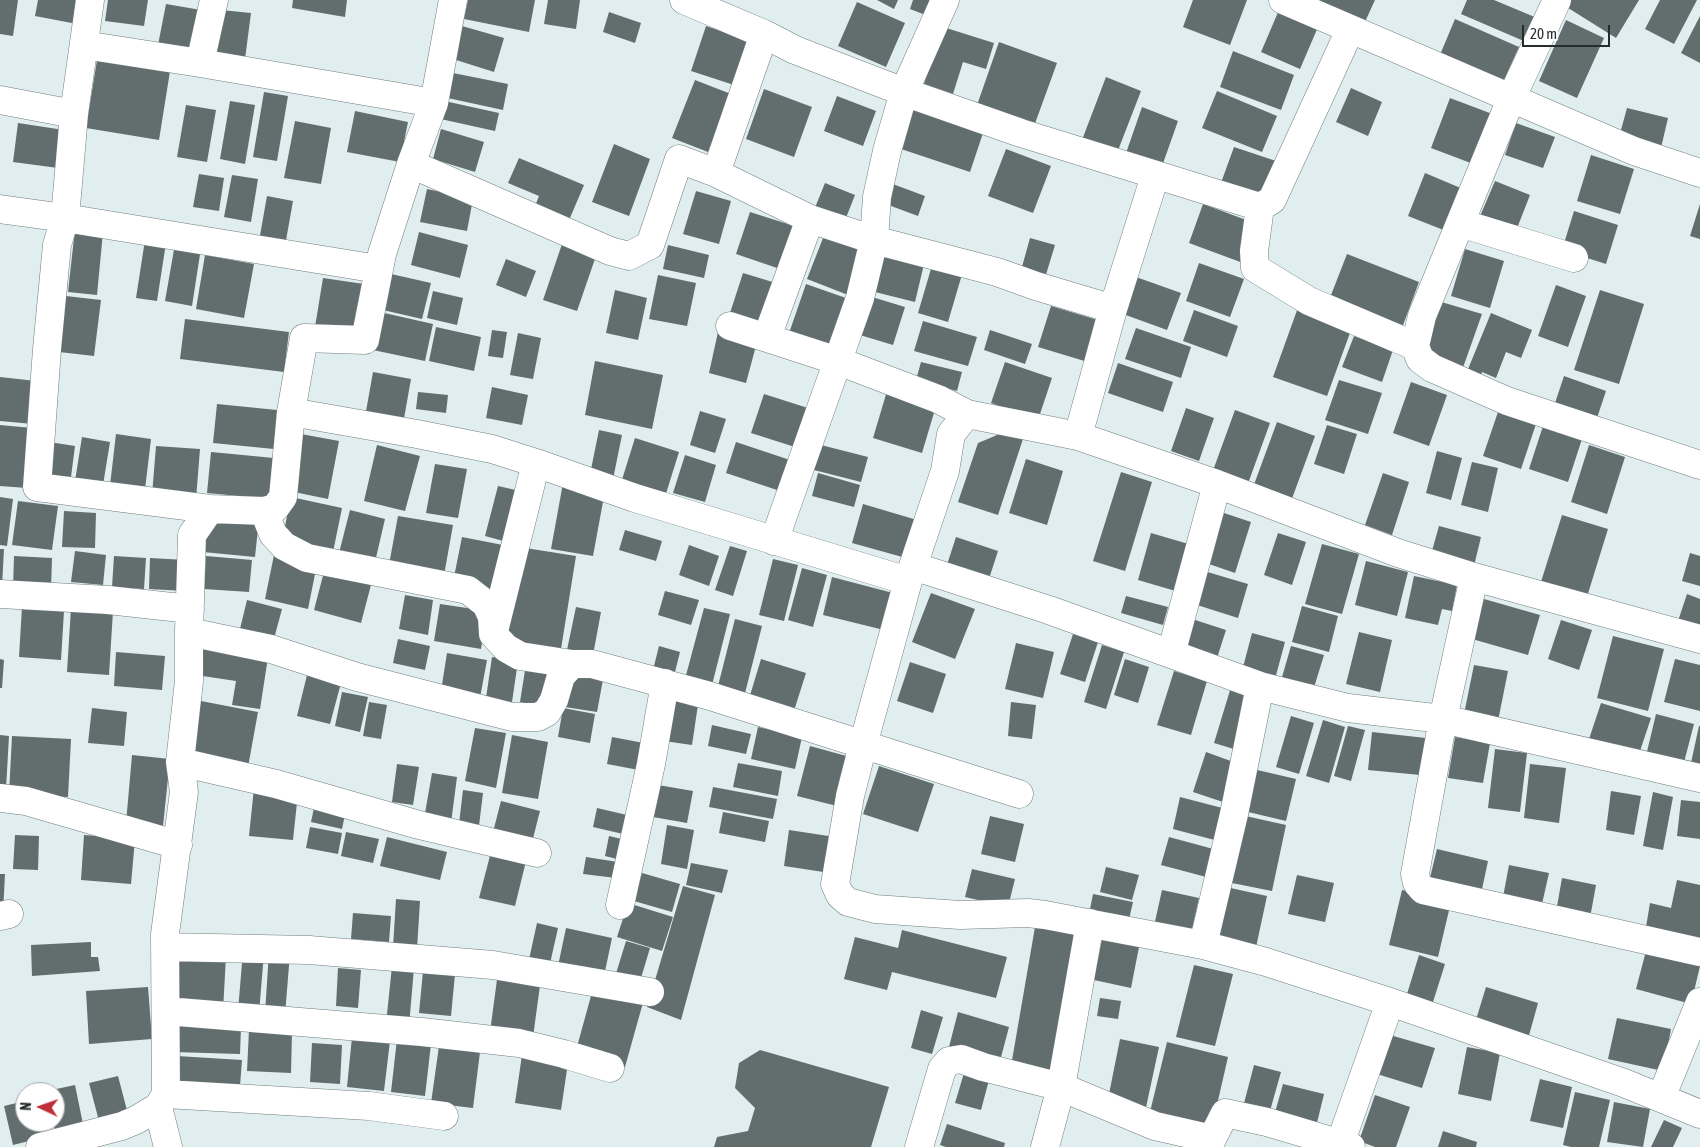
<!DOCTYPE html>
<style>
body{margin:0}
#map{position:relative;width:1700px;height:1147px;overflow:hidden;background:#e0eeef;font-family:"Asap Condensed",sans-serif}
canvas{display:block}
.north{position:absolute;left:15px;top:1082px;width:50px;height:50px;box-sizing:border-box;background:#fff;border:1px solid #a8aaaa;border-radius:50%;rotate:273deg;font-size:14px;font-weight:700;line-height:20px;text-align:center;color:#262b2b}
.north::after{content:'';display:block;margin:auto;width:18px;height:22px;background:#bf2f39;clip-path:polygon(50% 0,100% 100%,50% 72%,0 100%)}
.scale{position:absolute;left:1522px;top:25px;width:88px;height:22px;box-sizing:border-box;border:2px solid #262b2b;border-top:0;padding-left:6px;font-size:15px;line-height:18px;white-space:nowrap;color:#262b2b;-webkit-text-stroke:4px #fff;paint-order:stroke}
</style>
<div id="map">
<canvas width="1700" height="1147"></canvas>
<div class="north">N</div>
<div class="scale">20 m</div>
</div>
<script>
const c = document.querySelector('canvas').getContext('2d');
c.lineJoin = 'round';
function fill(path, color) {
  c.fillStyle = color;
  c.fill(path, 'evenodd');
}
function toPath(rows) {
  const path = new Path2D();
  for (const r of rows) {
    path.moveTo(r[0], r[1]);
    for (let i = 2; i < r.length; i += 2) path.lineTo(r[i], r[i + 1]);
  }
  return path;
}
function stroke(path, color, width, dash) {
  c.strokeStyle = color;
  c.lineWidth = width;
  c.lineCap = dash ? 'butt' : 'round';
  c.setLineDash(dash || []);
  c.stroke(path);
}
fill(toPath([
 [0,0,18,0,13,36,0,34],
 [38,0,81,0,77,24,35,16],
 [108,0,148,0,144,26,105,21],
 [293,0,347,0,345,17,292,8],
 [468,0,535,0,529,32,464,19],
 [548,0,580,0,576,29,544,24],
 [877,0,898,0,894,9],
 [913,0,934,0,928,16,910,9],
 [1193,0,1247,0,1230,45,1183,27],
 [1312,0,1375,0,1364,24],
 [1467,0,1494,0,1537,18,1526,42,1461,14],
 [1569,0,1639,0,1616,38,1565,6],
 [1660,0,1697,0,1674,44,1645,29],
 [857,2,905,23,886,67,838,46],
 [166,4,201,10,193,57,157,50],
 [221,10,251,13,245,59,216,55],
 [1279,10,1318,27,1300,69,1261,52],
 [609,12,641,23,635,43,603,32],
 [1700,16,1700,63,1681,53],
 [1455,19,1519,47,1500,89,1437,62],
 [1566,20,1604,38,1577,98,1539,81],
 [462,26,504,38,494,72,453,59],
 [706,26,752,41,737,86,691,71],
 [943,27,994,43,986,69,963,62,953,94,924,84],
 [999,42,1057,63,1033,129,976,108],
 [1233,51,1294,75,1281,110,1220,87],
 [98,54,171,65,159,140,86,128],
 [448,72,508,84,503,110,443,97],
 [1106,77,1141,91,1117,153,1082,140],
 [695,80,731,94,708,152,672,138],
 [1351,88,1382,102,1368,136,1336,122],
 [764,89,812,107,794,157,746,139],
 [1217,91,1277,116,1262,152,1202,128],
 [264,92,288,96,277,161,253,157],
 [837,96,876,111,863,146,824,131],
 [1450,98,1495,115,1476,165,1431,148],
 [440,100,499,113,495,131,436,118],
 [230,101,255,105,245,164,220,159],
 [186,105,216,110,207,162,177,157],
 [909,105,984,130,970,172,895,147],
 [1142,107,1178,121,1161,169,1125,156],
 [1627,108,1668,118,1660,152,1618,141],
 [355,111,408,122,400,162,347,152],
 [295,121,331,128,321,184,284,178],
 [18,123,64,130,58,168,13,162],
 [1516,123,1555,137,1543,168,1505,155],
 [441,129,484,142,475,172,433,159],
 [614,144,650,159,629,216,592,202],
 [1234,147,1279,162,1264,194,1242,187,1239,197,1218,191],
 [1006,149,1051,166,1033,213,988,196],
 [1591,155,1634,169,1620,214,1577,201],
 [519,158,584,185,567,225,533,211,539,196,508,183],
 [1425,173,1463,189,1446,231,1408,216],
 [199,174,224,178,219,211,193,207],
 [232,175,258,179,251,222,224,217],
 [1495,181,1530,195,1514,236,1478,221],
 [825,183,855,195,844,223,814,210],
 [890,183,925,196,918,216,883,203],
 [427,189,473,199,467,231,420,222],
 [696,191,731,201,719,244,683,234],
 [267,196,293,201,285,246,259,241],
 [1203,204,1257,224,1243,263,1189,243],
 [1700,204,1700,239,1690,236],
 [1574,211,1618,225,1606,264,1562,250],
 [750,212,794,226,780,269,736,254],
 [75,229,103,232,97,295,68,292],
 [419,232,468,245,460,278,411,265],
 [825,233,866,249,848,295,807,279],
 [1030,238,1055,245,1044,281,1020,274],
 [145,240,166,243,157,301,136,298],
 [175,244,201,248,192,306,165,301],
 [562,244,596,256,577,311,543,300],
 [668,245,709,255,704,278,663,269],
 [1465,249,1504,261,1490,308,1451,296],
 [885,250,925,260,915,302,875,292],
 [1347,254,1419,282,1399,336,1326,308],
 [205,255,254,264,244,318,196,309],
 [506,259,536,271,526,297,496,285],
 [933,262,963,271,948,322,918,313],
 [1199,263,1244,279,1230,317,1186,301],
 [743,273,779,284,766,325,730,313],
 [391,274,431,283,422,319,383,310],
 [658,275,696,283,687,326,649,319],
 [1136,277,1181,293,1167,330,1123,314],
 [323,278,364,284,357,333,315,327],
 [806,284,846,298,827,353,787,339],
 [1556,285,1586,296,1568,347,1538,336],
 [615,290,647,298,638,340,606,333],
 [1600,290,1644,304,1619,384,1574,370],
 [433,291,463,298,457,325,427,318],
 [66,296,101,300,94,356,59,352],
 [872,297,905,307,893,345,860,335],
 [1438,301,1482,314,1460,376,1423,351],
 [1300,302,1354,322,1327,396,1273,377],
 [1051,306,1104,322,1091,363,1038,347],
 [1194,310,1238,326,1227,357,1183,341],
 [380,312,433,324,425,361,373,350],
 [1491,313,1532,330,1521,358,1506,352,1496,378,1482,372,1478,385,1464,379],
 [185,319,289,332,284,372,180,359],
 [923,321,977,337,968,366,914,351],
 [436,327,481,337,474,371,429,361],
 [1136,328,1191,347,1181,378,1125,359],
 [492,330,507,332,503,358,488,356],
 [990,330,1032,344,1025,364,984,350],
 [718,332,757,342,746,383,709,373],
 [518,333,541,338,533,379,510,375],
 [1354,336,1393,350,1382,382,1342,367],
 [595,361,663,375,652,429,585,415],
 [921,362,962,372,957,391,916,380],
 [1005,362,1052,378,1038,420,991,403],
 [1118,363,1173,382,1163,412,1108,393],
 [373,372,411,379,403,424,365,417],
 [1564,376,1606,391,1597,418,1555,403],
 [0,377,36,381,33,424,0,421],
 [1339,380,1382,393,1368,434,1325,420],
 [1411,382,1447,395,1429,446,1393,433],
 [492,387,528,395,522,425,486,418],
 [887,391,936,406,922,453,873,438],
 [418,392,448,395,446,413,416,409],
 [764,394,811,409,798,448,751,433],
 [217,404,277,410,274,449,213,443],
 [1186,408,1214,418,1199,461,1171,451],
 [1499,409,1537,421,1521,469,1483,456],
 [1235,410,1270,423,1246,489,1211,476],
 [700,411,726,419,715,453,690,445],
 [1277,422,1315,436,1290,504,1252,490],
 [0,425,32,428,27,488,0,486],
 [1327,425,1357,434,1344,474,1314,464],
 [1543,426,1582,439,1568,482,1529,469],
 [599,430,622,435,612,484,589,479],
 [1002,433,1023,439,998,515,958,502,978,443],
 [116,434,151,439,144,498,109,494],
 [301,434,339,441,328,499,289,491],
 [82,437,110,442,103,485,75,481],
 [635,438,679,452,664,500,620,486],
 [49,442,75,446,71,477,45,475],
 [736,442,790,460,780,491,726,473],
 [817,444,868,457,861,482,810,469],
 [377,445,420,456,405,511,364,501],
 [1589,445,1625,457,1607,514,1571,502],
 [156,446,200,449,196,499,152,495],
 [1437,451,1462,458,1451,500,1426,493],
 [211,452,274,458,271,499,207,493],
 [685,455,716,465,705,502,673,493],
 [1026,459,1063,471,1047,525,1009,513],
 [1472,462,1498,468,1488,512,1461,505],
 [435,464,467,469,458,518,426,513],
 [1121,472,1152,482,1125,571,1093,561],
 [818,473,860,485,854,507,812,496],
 [1383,473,1409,482,1392,535,1365,525],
 [563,483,605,491,593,556,551,549],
 [498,486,520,491,507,542,485,536],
 [0,497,13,499,7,546,0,545],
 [291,497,342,508,333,552,282,541],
 [18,501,58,506,52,550,12,545],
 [863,504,917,520,906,558,852,543],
 [350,510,385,519,375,562,339,553],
 [64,511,96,513,95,548,62,547],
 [1224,513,1251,522,1235,573,1209,564],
 [1562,515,1608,529,1586,600,1540,585],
 [398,516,453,525,443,581,388,570],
 [259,519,255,557,203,552,205,531,214,520],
 [1439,526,1481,537,1473,570,1430,558],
 [625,530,662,541,656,561,619,550],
 [1151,533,1192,545,1179,592,1138,580],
 [1278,533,1306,542,1292,585,1264,575],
 [462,537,508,546,499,592,453,582],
 [956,537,998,551,986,588,944,574],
 [1322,544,1359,554,1342,614,1305,604],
 [689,545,719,556,709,586,679,575],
 [730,546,747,551,733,596,715,590],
 [519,547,576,556,561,649,504,640],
 [0,549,4,549,2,586,0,586],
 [75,551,106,555,103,585,71,582],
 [1690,553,1700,556,1700,586,1682,581],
 [274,555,317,564,308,609,265,599],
 [14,556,52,558,51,589,13,587],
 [114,556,146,558,144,589,112,587],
 [206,556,252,560,249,592,204,589],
 [150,558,186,560,185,591,149,589],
 [773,559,798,565,784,621,759,615],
 [1366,561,1408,572,1397,616,1355,605],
 [325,568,372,581,361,623,314,610],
 [802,568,827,575,813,627,788,620],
 [1204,571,1248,584,1238,618,1194,604],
 [1414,576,1457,585,1452,611,1442,609,1438,625,1405,618],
 [832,577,893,593,884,630,823,615],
 [665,591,699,600,691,625,658,615],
 [931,593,975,609,955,659,912,642],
 [1687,594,1700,599,1700,629,1678,621],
 [405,595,433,600,428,635,399,629],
 [1126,596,1168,607,1163,625,1121,613],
 [1484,599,1540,615,1528,655,1472,639],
 [247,600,282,609,272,646,238,637],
 [440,604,487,611,481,649,434,641],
 [1302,606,1338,616,1329,652,1292,642],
 [22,607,64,611,61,660,19,657],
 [576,607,601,612,593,655,567,650],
 [71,608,113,611,109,675,67,672],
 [704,608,730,614,712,685,685,679],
 [1189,618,1226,630,1217,658,1181,646],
 [735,619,762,626,744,697,717,690],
 [1561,620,1592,630,1579,670,1548,659],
 [1359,632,1392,640,1380,692,1346,684],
 [1252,633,1285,642,1275,679,1242,671],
 [1073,634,1098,642,1085,682,1060,674],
 [1613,636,1664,649,1648,711,1597,698],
 [398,639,430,646,425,670,393,663],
 [201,640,269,651,260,709,232,705,236,681,196,675],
 [1016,643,1054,652,1043,698,1005,689],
 [1102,645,1124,652,1106,709,1084,702],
 [659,646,680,652,674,676,653,670],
 [1291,646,1324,655,1312,694,1280,684],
 [116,652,165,656,162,690,114,686],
 [447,653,487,660,480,698,441,691],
 [492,657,518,661,512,702,486,698],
 [0,659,4,660,2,688,0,688],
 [761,659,806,673,792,717,748,702],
 [1125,659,1149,667,1138,703,1114,695],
 [1675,659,1700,665,1700,711,1664,702],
 [910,662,946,674,933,713,897,701],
 [526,664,553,668,547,707,520,702],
 [1474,665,1508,671,1498,721,1464,714],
 [572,668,604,674,597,712,565,707],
 [1174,671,1207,681,1191,735,1157,725],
 [307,675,341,683,330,724,297,716],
 [1231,687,1255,694,1237,750,1214,743],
 [342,692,368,697,360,732,335,726],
 [671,694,699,698,692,745,664,741],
 [201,701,258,712,248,767,191,757],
 [369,702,387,705,381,739,363,736],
 [1011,702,1036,705,1032,739,1008,736],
 [1601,703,1651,718,1638,757,1588,742],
 [92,708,127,712,124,746,88,743],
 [563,708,595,714,590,743,558,737],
 [1656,714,1694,724,1682,770,1645,760],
 [1291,716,1314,723,1299,774,1276,767],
 [1323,720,1345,727,1329,783,1306,776],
 [712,725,751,734,746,754,708,746],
 [1348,726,1365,730,1351,781,1334,776],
 [1699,726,1700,726,1700,774,1689,772],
 [758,727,802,737,795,769,751,759],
 [475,728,506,733,496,788,465,781],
 [1372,732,1435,739,1431,776,1368,770],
 [0,735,9,736,6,789,0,789],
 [512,735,548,742,538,799,502,793],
 [12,736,71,739,68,797,9,794],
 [612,737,649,744,644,771,607,764],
 [1455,737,1490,743,1483,783,1448,778],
 [810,746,850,757,837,806,797,796],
 [1495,749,1527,753,1520,812,1488,808],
 [1206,752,1239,764,1226,803,1193,792],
 [132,755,170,759,163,826,126,823],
 [738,763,782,771,778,796,733,787],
 [397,764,419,767,413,805,392,802],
 [1530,764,1566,768,1559,823,1524,818],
 [879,766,934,784,918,832,863,814],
 [1253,769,1296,779,1286,821,1244,811],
 [432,773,457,777,451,823,424,819],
 [658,785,693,791,687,823,653,817],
 [713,787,777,799,773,819,709,807],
 [254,788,298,793,293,840,249,836],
 [463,790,483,793,478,834,458,832],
 [1611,791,1641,796,1634,835,1606,830],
 [1653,792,1673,797,1663,850,1643,846],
 [1180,797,1230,810,1222,842,1173,829],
 [1681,800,1700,802,1700,839,1677,836],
 [501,801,540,811,531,846,492,836],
 [315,803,346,810,342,829,311,822],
 [597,808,627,815,623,834,593,827],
 [723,812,769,821,765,842,719,833],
 [1241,815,1286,825,1272,891,1227,882],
 [990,816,1024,824,1015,862,981,854],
 [667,825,694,830,687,869,661,864],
 [310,827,342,833,338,854,306,848],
 [789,830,835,837,830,873,784,866],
 [346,832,379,839,373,863,341,856],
 [15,835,39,836,38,870,13,869],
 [84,835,135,839,131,884,81,880],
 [609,836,626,840,621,860,605,856],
 [387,837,447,852,440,880,380,866],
 [1169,837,1217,850,1210,878,1161,865],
 [492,848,527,857,515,906,479,898],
 [1437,849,1488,861,1481,894,1429,882],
 [586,857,618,862,616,878,583,874],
 [691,863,728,870,722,893,686,885],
 [1509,865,1549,873,1542,904,1503,897],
 [1106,867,1139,875,1132,900,1100,892],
 [972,869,1015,879,1008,907,965,897],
 [642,873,680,884,672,912,634,901],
 [0,874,5,874,3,913,0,913],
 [1297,875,1334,883,1325,922,1288,914],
 [1562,878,1596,885,1590,918,1556,912],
 [1677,880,1700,885,1700,944,1645,933,1650,903,1671,908],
 [683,886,715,895,681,1020,647,1007],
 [1226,887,1267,896,1255,952,1215,943],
 [1162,890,1199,898,1191,934,1154,926],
 [1402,890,1451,902,1438,957,1389,945],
 [1093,894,1133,902,1127,928,1088,919],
 [396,899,420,901,417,949,393,947],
 [628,903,673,917,662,951,617,937],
 [353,913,391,916,389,942,351,939],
 [537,923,558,928,549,968,528,964],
 [1035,927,1076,934,1052,1079,1010,1072],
 [566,928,612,938,604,976,558,966],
 [902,930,1007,957,996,998,892,972,887,990,844,979,855,937,898,948],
 [1102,939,1139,947,1131,988,1094,980],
 [626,941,650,948,638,988,614,980],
 [91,942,91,957,98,957,100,971,32,976,31,945],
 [243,951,264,953,259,1013,238,1011],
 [1646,951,1700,966,1691,1004,1636,989],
 [269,952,290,953,285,1015,265,1013],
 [177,953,226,956,223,1011,174,1009],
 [1419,955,1445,964,1433,1002,1407,994],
 [1194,965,1233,974,1215,1046,1176,1037],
 [392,966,414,968,409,1026,386,1024],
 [338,968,361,970,358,1008,336,1006],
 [423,971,455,974,451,1016,419,1013],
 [498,972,541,978,533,1037,490,1032],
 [594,985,644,999,625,1067,575,1054],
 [148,987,152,1039,89,1044,86,991],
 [1486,987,1538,1003,1528,1039,1475,1023],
 [1100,998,1121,1001,1118,1019,1097,1016],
 [921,1010,943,1017,932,1054,911,1048],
 [958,1012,1009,1027,1000,1061,949,1047],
 [1617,1018,1671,1029,1663,1071,1608,1059],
 [174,1026,241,1027,240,1054,173,1052],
 [249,1030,292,1032,291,1073,247,1071],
 [1390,1035,1435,1048,1422,1088,1377,1074],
 [352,1037,390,1041,384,1091,347,1087],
 [397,1039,431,1044,425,1096,391,1092],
 [440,1039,481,1044,473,1108,431,1103],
 [1120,1039,1159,1047,1145,1112,1107,1104],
 [1167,1042,1228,1057,1211,1131,1149,1116],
 [312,1043,342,1045,340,1084,310,1082],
 [1467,1047,1500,1053,1491,1101,1458,1094],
 [760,1050,889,1087,871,1147,714,1147,717,1137,748,1131,755,1108,735,1088,739,1063],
 [522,1055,568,1063,561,1110,515,1103],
 [177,1056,242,1060,240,1086,175,1082],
 [1254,1065,1281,1072,1268,1118,1242,1111],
 [964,1073,989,1080,981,1110,955,1103],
 [118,1076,129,1118,100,1125,89,1083],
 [1540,1079,1572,1087,1563,1128,1530,1121],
 [1283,1084,1324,1094,1316,1127,1274,1116],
 [75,1085,84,1129,56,1135,53,1122,55,1122,55,1092,47,1091],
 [1575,1092,1610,1100,1599,1147,1571,1147,1563,1145],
 [1375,1095,1410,1107,1396,1147,1375,1147,1359,1141],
 [25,1101,25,1122,45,1122,49,1136,13,1145,4,1106],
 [1614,1102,1650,1109,1643,1147,1607,1142],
 [1664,1120,1682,1128,1673,1147,1651,1147],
 [947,1124,1005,1143,1004,1147,946,1147,940,1145],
 [1443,1131,1477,1142,1476,1147,1438,1147]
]), '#626d6e');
const minor = toPath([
 [90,0,74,114,65,218,57,245,47,349,37,487,210,509],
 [684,0,764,34,795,50,904,92,1021,133,1260,207,1272,200,1350,30],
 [945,0,904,92,887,151,877,197,874,240,997,272,1036,286,1113,309],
 [1283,0,1634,151,1700,173],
 [1557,0,1511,99,1422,316,1415,346,1420,359,1432,368,1507,401,1700,465],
 [84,45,200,63,434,103],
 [200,63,214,0],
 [0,100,74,114],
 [411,164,610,251,629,256,650,245,679,159,716,173,810,219,874,240,860,298,774,541],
 [716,173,764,34],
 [1260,207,1254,251,1255,268,1309,301,1415,346],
 [0,209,65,218,378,269],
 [1460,223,1574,258],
 [730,326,838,361,938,399,967,414],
 [767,337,810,219],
 [291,412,417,434,492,449,536,463,635,498,908,581,945,471,951,434,967,414,1078,436,1217,484,1398,553,1474,577,1700,639],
 [1078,436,1113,309,1155,176],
 [264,511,273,534,284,546,307,558,468,590,486,604,492,617,493,634,506,648,520,656,572,664],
 [913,566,1049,610,1260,686,1348,708,1443,719,1700,778],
 [1474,577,1443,719,1415,874,1417,883,1423,890,1700,952],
 [908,581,863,745,850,796,835,884,840,895,848,902,875,909,960,915,1028,913,1045,915,1203,945,1266,962,1390,1002,1624,1083,1700,1114],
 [0,594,108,600,190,609],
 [494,631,536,463],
 [189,632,271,649,357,677,512,717,538,717,547,712,554,700,561,676,572,664,592,664,710,696,1019,794],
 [1171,654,1217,484],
 [180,762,276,784,419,825,537,853],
 [0,798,26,801,178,845],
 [620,905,651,764,665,683],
 [0,916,9,914],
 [1090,923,1061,1087,1155,1126,1212,1139,1225,1113,1267,1122,1351,1147],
 [1203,945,1234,814,1260,686],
 [165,947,309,950,493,965,650,992],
 [166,1011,422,1032,519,1043,564,1054,610,1068],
 [166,1094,369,1106,444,1116],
 [1661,1098,1700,1002],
 [158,1107,168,1147],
 [1340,1144,1390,1002],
 [40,1147,122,1126,136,1120,158,1107,166,1094,165,934,184,792,180,762,189,681,189,632,192,535,210,509,264,511,275,508,283,497,291,412,304,338,365,340,382,254,411,164,434,103,453,0],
 [919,1147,942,1069,949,1061,961,1059,983,1067,1061,1087,1045,1147]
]);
stroke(minor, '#717d7e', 29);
stroke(minor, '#fff', 28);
</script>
